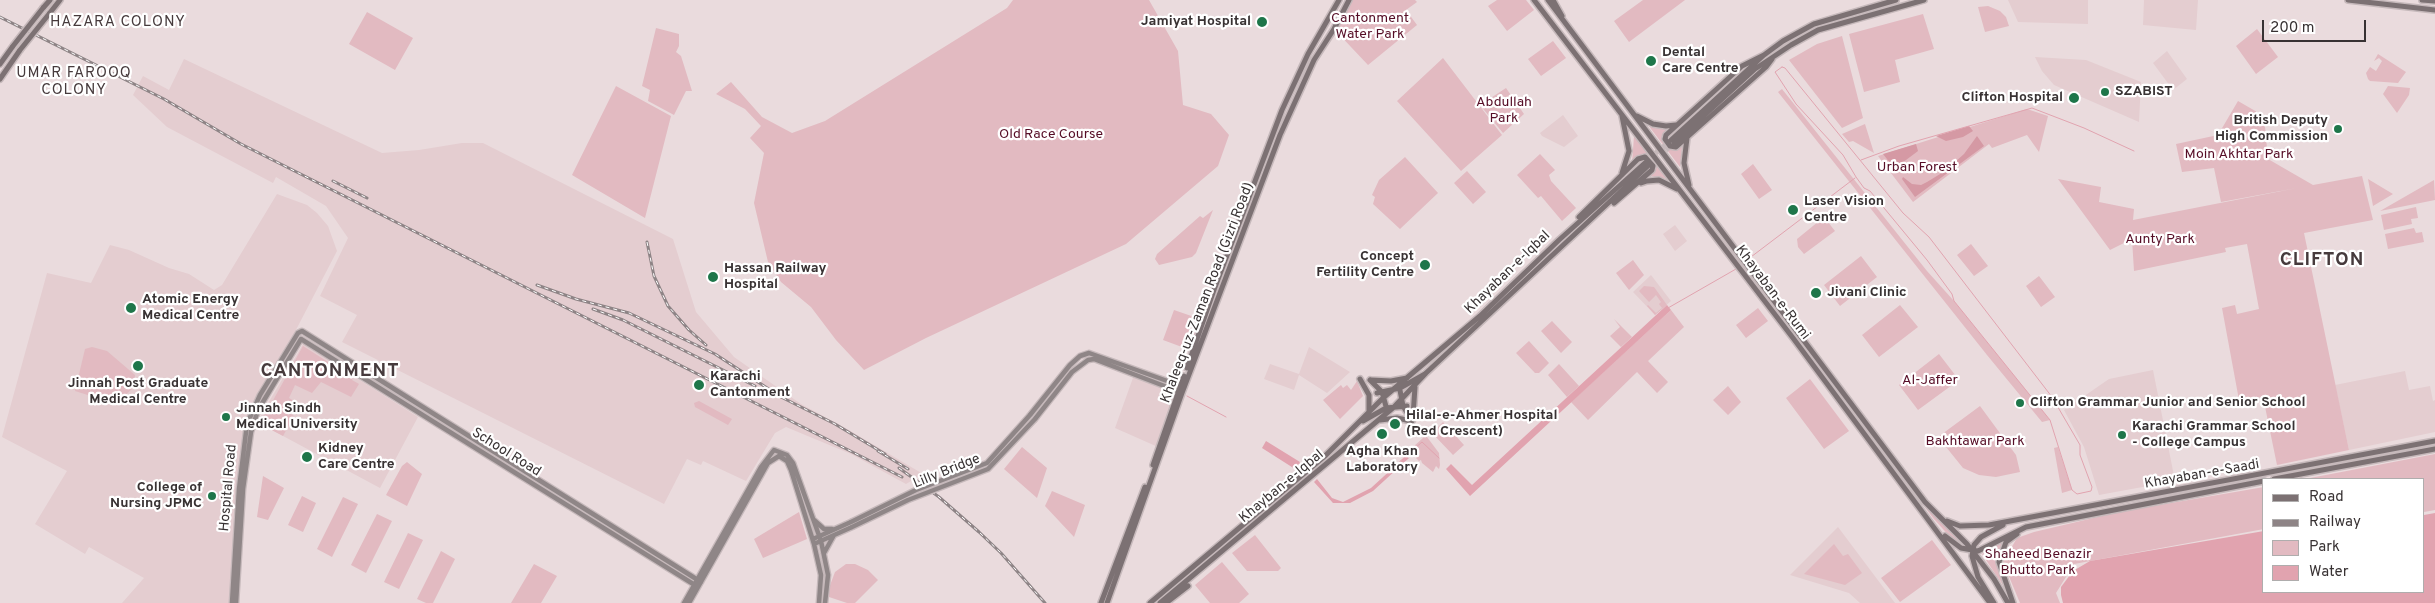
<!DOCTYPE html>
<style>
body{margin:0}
#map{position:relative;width:2435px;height:603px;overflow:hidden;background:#eadbdd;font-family:Overpass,sans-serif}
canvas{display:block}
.legend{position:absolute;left:2262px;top:478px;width:162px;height:115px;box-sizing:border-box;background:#fff;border:1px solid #afadad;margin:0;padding:6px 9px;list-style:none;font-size:15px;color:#383233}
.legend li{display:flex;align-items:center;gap:10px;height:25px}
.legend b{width:25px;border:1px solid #afadad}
.scale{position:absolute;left:2262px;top:20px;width:104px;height:22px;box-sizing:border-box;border:2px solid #383233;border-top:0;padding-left:6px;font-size:15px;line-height:18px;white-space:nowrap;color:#383233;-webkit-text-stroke:4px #fff;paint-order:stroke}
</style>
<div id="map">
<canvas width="2435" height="603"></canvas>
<ul class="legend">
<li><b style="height:6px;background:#7c7173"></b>Road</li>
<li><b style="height:6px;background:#8e8486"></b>Railway</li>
<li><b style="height:14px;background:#e2bac1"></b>Park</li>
<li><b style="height:14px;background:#e1a3af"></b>Water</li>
</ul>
<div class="scale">200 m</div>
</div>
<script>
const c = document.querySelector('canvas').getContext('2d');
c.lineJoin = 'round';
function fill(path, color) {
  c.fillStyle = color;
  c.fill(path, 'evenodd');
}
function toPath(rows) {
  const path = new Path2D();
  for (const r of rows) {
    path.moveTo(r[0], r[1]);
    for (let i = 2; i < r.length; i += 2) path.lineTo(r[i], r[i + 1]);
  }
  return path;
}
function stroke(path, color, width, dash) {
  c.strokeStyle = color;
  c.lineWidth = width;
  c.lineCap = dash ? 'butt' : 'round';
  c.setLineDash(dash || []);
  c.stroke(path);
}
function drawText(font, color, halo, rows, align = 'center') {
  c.font = font + ' Overpass,sans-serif';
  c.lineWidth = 4.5;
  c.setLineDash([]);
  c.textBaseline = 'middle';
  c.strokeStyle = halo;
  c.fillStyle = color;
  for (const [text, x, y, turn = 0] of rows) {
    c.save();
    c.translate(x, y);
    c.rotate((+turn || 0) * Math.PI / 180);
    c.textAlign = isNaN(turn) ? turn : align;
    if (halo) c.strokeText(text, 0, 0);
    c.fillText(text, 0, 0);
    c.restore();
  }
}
fill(toPath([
 [2008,0,2088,0,2088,24,2018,22],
 [2144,0,2198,0,2196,30,2143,25],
 [2167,51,2187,79,2173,90,2153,63],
 [2035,57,2086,60,2141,82,2139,122,2054,85,2042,71],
 [184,59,382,153,419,150,462,143,483,143,673,239,696,312,734,357,801,404,847,429,923,474,906,484,851,454,786,427,775,433,746,481,703,461,701,465,687,459,664,504,342,342,357,315,320,296,348,238,326,206,276,177,273,183,167,127,133,95,143,76,169,90],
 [1563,115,1578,136,1564,147,1542,136,1540,133],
 [277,194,307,205,317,213,328,226,337,251,247,424,232,603,122,603,144,578,89,547,85,554,35,524,67,471,2,437,47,273,91,283,110,245,129,250,169,268,189,274,214,290,222,285],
 [1675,225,1687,241,1675,251,1663,234],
 [1651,275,1671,301,1655,315,1633,292],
 [303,344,418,417,380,488,257,422],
 [1309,347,1350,372,1327,393,1299,375,1294,390,1264,379,1270,364,1299,374],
 [2153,370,2175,481,2099,495,2084,447,2064,410,2109,379],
 [2405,371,2409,390,2430,386,2433,401,2435,400,2435,432,2349,450,2335,385],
 [1134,375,1174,389,1179,387,1158,447,1115,428],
 [1838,527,1895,603,1860,603,1849,593,1790,575]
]), '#e4cdd0');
fill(toPath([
 [1013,0,1149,0,1178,51,1183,105,1211,114,1229,135,1218,166,1126,244,926,338,864,370,836,340,811,307,781,282,768,262,754,203,764,153,750,138,761,126,745,109,716,94,731,82,762,117,792,133,825,121,1007,8],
 [1349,0,1415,0,1417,2,1406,10,1417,25,1368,65,1334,29],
 [1497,0,1526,0,1534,10,1507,31,1488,6],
 [1643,0,1685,0,1629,42,1614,21],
 [1988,6,2000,11,2006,17,2009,26,1985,32,1978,7],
 [367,12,413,38,395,70,349,44],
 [1923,14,1934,49,1895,60,1900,82,1864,92,1849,34],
 [656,28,679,34,679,46,676,52,681,56,692,91,686,91,674,115,648,101,650,90,642,86],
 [2257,29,2278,57,2256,74,2236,46],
 [1842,36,1863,118,1842,128,1789,60,1817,44],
 [1553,41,1566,58,1541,76,1528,59],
 [2378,54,2406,72,2398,83,2370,81,2368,79,2366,73,2370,67,2376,71,2382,61,2379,58,2374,61],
 [1443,58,1502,135,1461,171,1397,101],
 [616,86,671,116,645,218,572,175],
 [2388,86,2410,88,2409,95,2397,113,2383,94],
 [1506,88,1524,114,1503,133,1480,105],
 [1782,89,1927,271,1954,301,2050,420,2042,422,1987,355,1778,92],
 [2238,101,2264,116,2268,159,2313,185,2362,176,2373,220,2304,233,2349,450,2277,465,2263,397,2239,400,2222,308,2235,305,2237,314,2259,309,2247,244,2225,248,2226,252,2134,271,2132,239,2110,250,2058,179,2101,187,2099,202,2134,209,2133,220,2297,188,2221,202,2214,168,2182,172,2176,144,2218,135],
 [2027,109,2048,116,2039,152,2027,135,1992,148,1989,144,1913,202,1878,156],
 [1865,124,1874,153,1853,141,1849,142,1842,134],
 [1648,125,1670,128,1662,138,1669,149,1674,150,1682,147,1680,167],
 [1634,136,1667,179,1650,176,1653,171,1647,155,1641,155,1632,163],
 [1540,154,1555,170,1549,175,1551,181,1576,208,1562,221,1541,196,1538,198,1517,175],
 [1405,157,1438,193,1400,229,1373,204,1375,197,1372,195,1379,180],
 [1753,164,1772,190,1759,199,1741,174],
 [1467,171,1486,192,1473,204,1454,183],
 [2368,179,2393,194,2373,206],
 [2434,180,2435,200,2380,211],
 [2416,207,2418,218,2411,219,2412,224,2384,230,2381,215],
 [1213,210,1196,253,1192,257,1159,265,1155,259,1157,254,1200,216,1203,218],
 [1824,217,1835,231,1804,254,1798,247,1797,239],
 [2414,228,2416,233,2422,232,2424,242,2388,249,2385,234],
 [1971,244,1988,266,1974,276,1957,255],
 [1861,256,1877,277,1840,306,1824,285],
 [1633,260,1644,275,1629,290,1616,273],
 [2039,276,2055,297,2041,307,2026,286],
 [1644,286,1654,287,1667,305,1655,315,1647,306,1648,305,1656,313,1662,308,1659,304,1661,302,1656,295,1649,302,1639,291],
 [1900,305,1918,327,1879,357,1862,335],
 [1758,308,1768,321,1746,338,1736,325],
 [1174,310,1200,319,1190,350,1163,340],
 [1671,310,1684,327,1648,361,1668,382,1657,393,1637,372,1588,420,1571,402],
 [1614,319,1632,337,1621,347,1610,336,1620,327],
 [1552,321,1572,342,1561,353,1541,331],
 [1529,341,1549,363,1539,373,1535,373,1516,353],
 [303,346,353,378,352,380,359,384,351,397,321,382,312,393,295,385,289,398,302,406,297,414,287,408,286,411,294,416,283,436,260,424],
 [92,347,107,351,135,375,134,387,116,404,75,391,85,349],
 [1939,354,1959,380,1918,410,1899,385],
 [1559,364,1579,386,1567,397,1548,375],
 [1821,364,1931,511,1965,546,1952,539,1933,518,1843,399,1819,365],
 [1810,379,1849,431,1824,449,1786,398],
 [1357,381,1363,396,1340,419,1323,400,1341,385,1343,388,1347,385,1351,390],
 [1728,386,1741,402,1728,415,1713,400],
 [699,401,732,419,728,425,695,407,694,403],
 [1980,406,2016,455,2020,472,1996,477,1979,475,1963,468,1938,437],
 [1443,422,1464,445,1453,455,1432,433],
 [1424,437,1427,437,1439,453,1440,465,1439,469,1436,466,1433,472,1422,463,1421,460,1419,461,1416,458,1419,452,1413,447],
 [1022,447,1047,468,1037,498,1004,469],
 [2058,447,2072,490,2062,493,2054,448],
 [2435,454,2435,510,2424,512,2424,479,2305,479],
 [407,462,422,474,407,506,386,495,402,466],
 [263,476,284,488,268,520,257,517],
 [2264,487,2264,529,2074,564,2056,593,2060,603,2020,603,2003,562,2017,538,2034,532,2119,512],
 [1052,491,1085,505,1074,537,1045,506],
 [302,496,316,503,303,532,288,525],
 [343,497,358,504,332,557,317,549],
 [799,512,807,539,763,558,754,539],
 [377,514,392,521,366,573,351,565],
 [408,533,423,540,399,589,384,582],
 [1255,535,1281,568,1278,571,1247,571,1232,553],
 [1932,540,1951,565,1900,602,1881,578],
 [2002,543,1998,553,1997,564,2008,593,1982,554],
 [1834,544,1843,556,1848,554,1862,573,1845,585,1804,574],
 [441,551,455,559,433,603,426,603,417,599],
 [1222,562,1249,594,1239,603,1210,603,1195,585],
 [534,564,557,576,541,603,511,603],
 [846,564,855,564,868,570,878,580,855,603,847,603,826,596,835,572]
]), '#e2bac1');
fill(toPath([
 [1969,126,1973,131,1963,137,1946,141,1936,136],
 [1977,136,1984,146,1915,197,1902,179,1903,177,1912,184,1921,185,1927,182,1945,171,1964,154],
 [1916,144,1918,151,1902,163,1898,173,1883,154]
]), '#d599a4');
fill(toPath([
 [1667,305,1671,310,1470,496,1446,469,1451,464,1472,485],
 [1266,441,1300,462,1295,469,1262,448],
 [1406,456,1409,458,1373,491,1350,503,1333,503,1314,482,1317,479,1332,498,1343,502,1371,488],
 [2435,513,2435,603,2063,603,2061,595,2061,587,2073,571,2090,561,2264,531,2264,592,2424,592,2424,515]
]), '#e1a3af');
stroke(toPath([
 [1782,67,1785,68,1903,213,1929,237,2052,397,2080,445,2080,455,2092,487,2091,491,2077,494,2072,490,2050,420,1954,301,1952,294,1927,260,1870,191,1864,188,1856,177,1843,155,1796,104,1775,72,1782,67],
 [1861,160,1899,146,2032,108,2084,128,2134,151],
 [1747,260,1855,178],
 [1668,308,1736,269],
 [1187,396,1226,417],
 [1299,463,1306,468],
 [1397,464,1422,442,1439,458]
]), '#e1a3af', 1);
stroke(toPath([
 [1650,158,1670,141],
 [1649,165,1674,143]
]), '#c6b9bb', 5, [5, 2.5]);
const secondary = toPath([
 [1030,415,1070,365,1080,356,1089,353,1184,387],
 [1035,419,1072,372,1088,360,1094,359,1180,392],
 [814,520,824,529,832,529],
 [813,539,851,522],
 [814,544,852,527],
 [824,553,834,535],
 [232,603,239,489,247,424,260,395,298,333,302,331,701,582],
 [236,603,243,489,251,432,258,410,301,339,698,587],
 [684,603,761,467,774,450,787,455,793,463,821,541,828,575,825,603],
 [689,603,768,463,779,456,787,461,791,470,814,544,821,575,819,603]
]);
const primary = toPath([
 [1534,0,1793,338,1990,603],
 [1548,0,1925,502,1967,544,1994,579,2008,603],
 [1553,0,1562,16],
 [2348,0,2435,10],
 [2422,0,2435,1],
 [43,8,50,0],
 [49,14,60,0],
 [1764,55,1742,66,1666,135,1665,139,1670,146,1676,147,1766,67,1772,59],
 [0,64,13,46],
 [0,79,20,50],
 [1637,116,1653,124,1666,126,1676,125],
 [1687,138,1684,163,1689,185],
 [1671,140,1764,55,1783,41,1814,24,1896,0],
 [1674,143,1755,69,1791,45,1818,30,1924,0],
 [1622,173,1629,151,1622,116],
 [1641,183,1647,181,1659,180,1677,189],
 [1579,217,1638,159,1645,157,1653,166,1652,170,1614,203],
 [1187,368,1215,287,1282,110,1308,54,1339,0],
 [1360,379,1369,395,1369,412],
 [1370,380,1382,392,1387,410],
 [1371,380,1391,381,1407,378],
 [1399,385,1403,406,1412,421],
 [1377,393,1400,388,1425,374],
 [1413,416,1415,387],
 [1380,420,1397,418,1411,421],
 [1363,421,1386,408,1407,406],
 [1153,465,1184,376],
 [2274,479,2435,449],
 [1947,521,1960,526,1989,525,2435,441],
 [1945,536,1961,548,1978,551,2026,527,2264,481],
 [1101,603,1145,487],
 [1107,603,1182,393,1280,135,1314,60,1334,29,1349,0],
 [1150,603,1326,455,1383,398,1480,316,1559,240,1646,162],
 [1160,603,1394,407,1426,373,1649,165],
 [1166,603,1188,586],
 [1994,603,1978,577,1972,556,1974,545,1981,537,2003,525],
 [2013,603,1999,562,2006,542,2017,534]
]);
stroke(secondary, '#c6b9bb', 7);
stroke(primary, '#c6b9bb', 8);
stroke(secondary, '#8f8687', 4.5);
stroke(primary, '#7c7173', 5);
const rail = toPath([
 [0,17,164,99,241,144,902,477],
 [333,181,367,198],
 [647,242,654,276,668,306,689,330,706,345],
 [537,285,576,299,629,313,715,354,781,397,835,424,885,454],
 [593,309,623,320,755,386],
 [878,451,908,469],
 [899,468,939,497,979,532,1001,553,1045,603]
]);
stroke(rail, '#8e8486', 3);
stroke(rail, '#fff', 1, [4]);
const secondaryBridge = toPath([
 [851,522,916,490,987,463,1030,415],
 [852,527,908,500,988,469,1035,419]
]);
const primaryBridge = toPath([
 [13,46,43,8],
 [20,50,49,14]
]);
stroke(secondaryBridge, '#c6b9bb', 7, []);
stroke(primaryBridge, '#c6b9bb', 8, []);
stroke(secondaryBridge, '#8f8687', 4.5);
stroke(primaryBridge, '#7c7173', 5);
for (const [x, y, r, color] of [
 [1262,22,6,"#1e764a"],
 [1651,61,6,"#1e764a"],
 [2105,92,5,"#1e764a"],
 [2074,98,6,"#1e764a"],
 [2338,129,5,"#1e764a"],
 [1793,210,6,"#1e764a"],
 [1425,265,6,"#1e764a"],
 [713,277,6,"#1e764a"],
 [1816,293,6,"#1e764a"],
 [131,308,6,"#1e764a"],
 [138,366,6,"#1e764a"],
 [699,385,6,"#1e764a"],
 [2020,403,5,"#1e764a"],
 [226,417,5,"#1e764a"],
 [1395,424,6,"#1e764a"],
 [1382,434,6,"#1e764a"],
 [2122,435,5,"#1e764a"],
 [307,457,6,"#1e764a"],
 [212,496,5,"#1e764a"]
]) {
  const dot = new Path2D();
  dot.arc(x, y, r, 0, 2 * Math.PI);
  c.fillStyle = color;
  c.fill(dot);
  stroke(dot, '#fff', 2);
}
drawText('14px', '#560d26', '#fff', [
 ["Cantonment",1370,19],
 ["Water Park",1370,35],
 ["Abdullah",1504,103],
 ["Park",1504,119],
 ["Old Race Course",1051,135],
 ["Moin Akhtar Park",2239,155],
 ["Urban Forest",1917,168],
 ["Aunty Park",2160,240],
 ["Al-Jaffer",1930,381],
 ["Bakhtawar Park",1975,442],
 ["Shaheed Benazir",2038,555],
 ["Bhutto Park",2038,571]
]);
drawText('bold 14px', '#383233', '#fff', [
 ["Jamiyat Hospital",1251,22,"right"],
 ["Dental",1662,53],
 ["Care Centre",1662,69],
 ["SZABIST",2115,92],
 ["Clifton Hospital",2063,98,"right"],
 ["British Deputy",2328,121,"right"],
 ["High Commission",2328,137,"right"],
 ["Laser Vision",1804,202],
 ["Centre",1804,218],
 ["Concept",1414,257,"right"],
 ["Fertility Centre",1414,273,"right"],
 ["Hassan Railway",724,269],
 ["Hospital",724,285],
 ["Jivani Clinic",1827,293],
 ["Atomic Energy",142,300],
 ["Medical Centre",142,316],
 ["Karachi",710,377],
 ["Cantonment",710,393],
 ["Jinnah Post Graduate",138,384,"center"],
 ["Medical Centre",138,400,"center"],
 ["Clifton Grammar Junior and Senior School",2030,403],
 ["Jinnah Sindh",236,409],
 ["Medical University",236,425],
 ["Hilal-e-Ahmer Hospital",1406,416],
 ["(Red Crescent)",1406,432],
 ["Karachi Grammar School",2132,427],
 ["- College Campus",2132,443],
 ["Kidney",318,449],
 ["Care Centre",318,465],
 ["Agha Khan",1382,452,"center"],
 ["Laboratory",1382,468,"center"],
 ["College of",202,488,"right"],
 ["Nursing JPMC",202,504,"right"]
], 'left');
drawText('14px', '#383233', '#fff', [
 ["Khayaban-e-Iqbal",1508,273,-44],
 ["Khaleeq-uz-Zaman Road (Gizri Road)",1208,293,-69],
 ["Khayaban-e-Rumi",1772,293,53],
 ["School Road",506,453,32],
 ["Lilly Bridge",947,472,-22],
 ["Khayaban-e-Saadi",2202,475,-10],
 ["Khayban-e-Iqbal",1282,487,-40],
 ["Hospital Road",229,488,-85]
]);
c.letterSpacing = '1px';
drawText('15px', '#463a3c', '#fff', [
 ["HAZARA COLONY",118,23],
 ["UMAR FAROOQ",74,74],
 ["COLONY",74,91]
]);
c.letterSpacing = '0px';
c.letterSpacing = '1px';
drawText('bold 19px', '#463a3c', '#fff', [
 ["CLIFTON",2322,261],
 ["CANTONMENT",330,372]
]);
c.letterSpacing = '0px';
</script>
